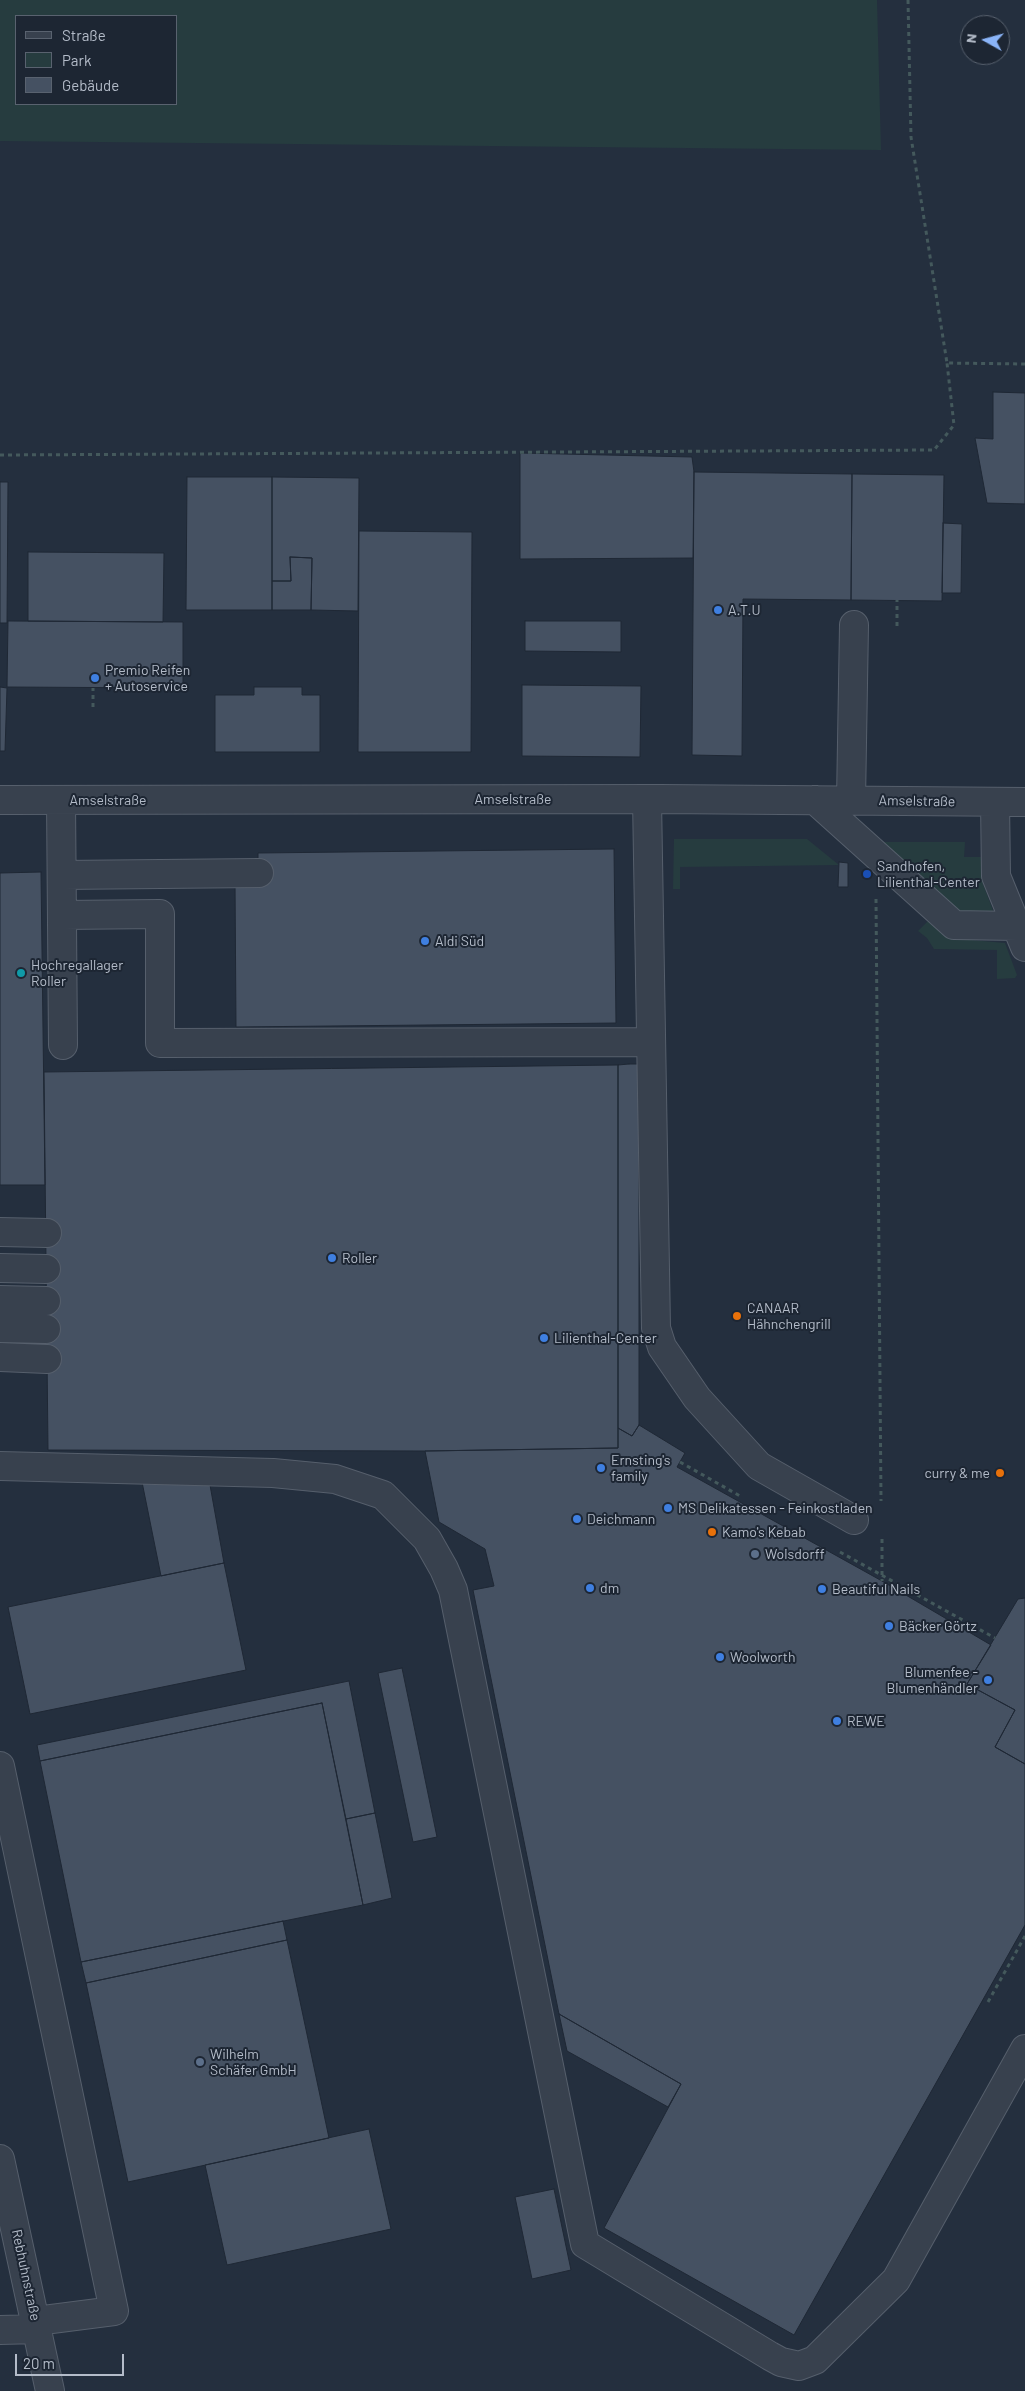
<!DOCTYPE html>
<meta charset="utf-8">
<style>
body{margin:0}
#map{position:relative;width:1025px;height:2391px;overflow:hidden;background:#242f3e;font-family:Barlow,sans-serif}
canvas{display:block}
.legend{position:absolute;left:15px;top:15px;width:162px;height:90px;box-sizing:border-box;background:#1d2633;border:1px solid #59626f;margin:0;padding:6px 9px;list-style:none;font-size:15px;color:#b4bcc9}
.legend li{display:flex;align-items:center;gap:10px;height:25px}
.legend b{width:25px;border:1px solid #59626f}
.north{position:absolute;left:960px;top:15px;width:50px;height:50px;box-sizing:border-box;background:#1d2633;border:1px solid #59626f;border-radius:50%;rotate:277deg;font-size:14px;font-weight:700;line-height:20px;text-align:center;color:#b4bcc9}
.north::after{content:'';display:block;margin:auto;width:18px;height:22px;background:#8ab4f8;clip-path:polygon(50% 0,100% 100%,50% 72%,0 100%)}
.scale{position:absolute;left:15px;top:2354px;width:109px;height:22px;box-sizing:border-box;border:2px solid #b4bcc9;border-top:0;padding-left:6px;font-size:15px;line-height:18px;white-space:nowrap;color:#b4bcc9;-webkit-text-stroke:4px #1d2633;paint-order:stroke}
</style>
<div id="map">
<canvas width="1025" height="2391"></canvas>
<ul class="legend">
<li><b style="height:6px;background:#38414e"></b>Straße</li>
<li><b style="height:14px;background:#263c3f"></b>Park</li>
<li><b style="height:14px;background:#455162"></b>Gebäude</li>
</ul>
<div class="north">N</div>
<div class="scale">20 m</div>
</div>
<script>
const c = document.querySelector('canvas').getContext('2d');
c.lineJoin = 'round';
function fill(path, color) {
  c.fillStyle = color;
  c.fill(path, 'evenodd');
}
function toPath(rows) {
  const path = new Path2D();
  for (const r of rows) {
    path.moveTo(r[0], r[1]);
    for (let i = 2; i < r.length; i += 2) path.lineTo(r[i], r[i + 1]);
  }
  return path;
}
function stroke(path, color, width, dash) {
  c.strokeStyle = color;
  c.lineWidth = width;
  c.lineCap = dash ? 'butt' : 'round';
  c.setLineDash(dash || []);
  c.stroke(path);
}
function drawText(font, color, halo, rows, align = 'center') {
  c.font = font + ' Barlow,sans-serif';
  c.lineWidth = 4;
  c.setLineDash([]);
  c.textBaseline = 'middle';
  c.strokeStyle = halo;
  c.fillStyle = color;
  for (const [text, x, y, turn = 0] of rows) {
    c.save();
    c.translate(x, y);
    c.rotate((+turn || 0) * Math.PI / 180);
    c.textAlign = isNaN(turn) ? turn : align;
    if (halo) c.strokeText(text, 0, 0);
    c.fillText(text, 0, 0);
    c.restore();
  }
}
fill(toPath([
 [0,0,877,0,881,150,0,141],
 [16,16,176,16,176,104,16,104],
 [674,839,807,839,839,865,680,867,680,889,673,889],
 [879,842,965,842,964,857,981,857,983,884,994,913,961,912],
 [928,921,949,938,1005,943,1017,975,1015,978,997,979,997,950,934,949,927,938,918,931]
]), '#263c3f');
const building = toPath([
 [993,392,1025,393,1025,504,987,503,975,438,993,439,993,392],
 [520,453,692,457,694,472,693,558,520,559,520,453],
 [694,472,852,474,851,600,743,599,742,756,692,755,694,472],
 [852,474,944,475,942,601,851,600,852,474],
 [187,477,272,477,272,610,186,610,187,477],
 [272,477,359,478,358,611,311,610,312,558,290,557,291,581,272,581,272,477],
 [0,482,8,482,7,623,0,623,0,482],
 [943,523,962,524,961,593,942,593,943,523],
 [359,531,472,532,471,752,358,752,359,531],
 [28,552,164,553,163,622,28,621,28,552],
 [290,557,312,558,311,610,272,610,272,581,291,581,290,557],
 [8,621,183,622,183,688,7,687,8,621],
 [525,621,621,621,621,652,525,651,525,621],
 [522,685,641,686,640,757,522,756,522,685],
 [0,687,7,688,5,751,0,751,0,687],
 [254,687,302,687,302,695,320,695,320,752,215,752,215,695,254,695,254,687],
 [614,849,616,1023,236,1027,235,883,258,883,258,853,614,849],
 [839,862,848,863,848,887,838,887,839,862],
 [41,872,45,1185,0,1185,0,873,41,872],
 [629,1064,639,1064,639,1425,632,1436,618,1428,618,1065,629,1064],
 [618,1065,618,1448,425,1451,48,1450,44,1072,618,1065],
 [639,1425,685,1453,677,1467,882,1581,991,1645,967,1684,1015,1710,995,1747,1025,1764,1025,1925,794,2335,604,2228,681,2084,559,2014,473,1590,494,1586,485,1549,439,1522,425,1451,618,1448,618,1428,632,1436,639,1425],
 [142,1482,210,1485,224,1563,161,1576,142,1482],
 [224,1563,246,1670,30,1714,8,1607,224,1563],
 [1025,1598,1025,1764,995,1747,1015,1710,967,1684,1018,1599,1025,1598],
 [402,1668,437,1837,413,1842,378,1673,402,1668],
 [349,1681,375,1813,346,1819,322,1703,40,1761,37,1745,349,1681],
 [322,1703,363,1905,81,1962,40,1761,322,1703],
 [375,1813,392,1898,363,1905,346,1819,375,1813],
 [283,1921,287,1940,86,1983,81,1962,283,1921],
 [287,1940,329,2138,128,2182,86,1983,287,1940],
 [559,2014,681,2084,668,2107,567,2051,559,2014],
 [369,2129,391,2229,227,2265,205,2165,369,2129],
 [554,2189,571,2270,532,2279,515,2197,554,2189]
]);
fill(building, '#455162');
stroke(building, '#1f2835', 1);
const minor = toPath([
 [647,799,656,1328,662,1347,697,1398,759,1466,854,1520],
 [0,800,660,799,1025,802],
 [61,800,63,1045],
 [815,800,954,925,1018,926],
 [851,801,854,625],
 [995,802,996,876,1025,947],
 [62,875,259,873],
 [62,915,160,914,160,1043,651,1042],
 [0,1232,47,1233],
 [0,1268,46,1269],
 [0,1300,46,1301],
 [0,1328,46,1329],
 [0,1357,47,1359],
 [0,1466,273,1473,335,1479,383,1495,427,1539,444,1569,453,1590,585,2244,770,2356,781,2362,799,2366,815,2360,896,2280,1025,2049],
 [0,1766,114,2311,36,2321],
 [0,2159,50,2391],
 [0,2330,38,2329]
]);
stroke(minor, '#565f6c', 30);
stroke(toPath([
 [908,0,911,137,947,363,1025,364],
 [0,455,934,450,954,425,947,363],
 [897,626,897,600],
 [93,707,93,688],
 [876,899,881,1501],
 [680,1462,740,1496],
 [882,1539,882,1581],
 [840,1552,995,1638],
 [988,2002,1025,1936]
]), '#44595c', 3, [4, 4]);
stroke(minor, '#38414e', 28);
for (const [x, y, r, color] of [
 [718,610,5,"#3f7fe0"],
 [95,678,5,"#3f7fe0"],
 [867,874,5,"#1a4fb4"],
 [425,941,5,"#3f7fe0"],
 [21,973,5,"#0f9aa8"],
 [332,1258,5,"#3f7fe0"],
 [737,1316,5,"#e8710a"],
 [544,1338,5,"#3f7fe0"],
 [601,1468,5,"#3f7fe0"],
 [1000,1473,5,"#e8710a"],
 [668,1508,5,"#3f7fe0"],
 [577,1519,5,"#3f7fe0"],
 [712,1532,5,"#e8710a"],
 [755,1554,5,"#5c6f8a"],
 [590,1588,5,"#3f7fe0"],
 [822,1589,5,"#3f7fe0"],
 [889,1626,5,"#3f7fe0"],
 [720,1657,5,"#3f7fe0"],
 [988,1680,5,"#3f7fe0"],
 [837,1721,5,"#3f7fe0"],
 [200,2062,5,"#5c6f8a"]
]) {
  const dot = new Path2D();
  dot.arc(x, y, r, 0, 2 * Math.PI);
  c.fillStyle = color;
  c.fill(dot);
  stroke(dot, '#1d2633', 2);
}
drawText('14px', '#b4bcc9', '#1d2633', [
 ["A.T.U",728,610],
 ["Premio Reifen",105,670],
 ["+ Autoservice",105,686],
 ["Sandhofen,",877,866],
 ["Lilienthal-Center",877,882],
 ["Aldi Süd",435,941],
 ["Hochregallager",31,965],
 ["Roller",31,981],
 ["Roller",342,1258],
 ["CANAAR",747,1308],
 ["Hähnchengrill",747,1324],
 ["Lilienthal-Center",554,1338],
 ["Ernsting's",611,1460],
 ["family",611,1476],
 ["curry & me",990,1473,"right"],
 ["MS Delikatessen - Feinkostladen",678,1508],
 ["Deichmann",587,1519],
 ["Kamo's Kebab",722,1532],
 ["Wolsdorff",765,1554],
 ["dm",600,1588],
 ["Beautiful Nails",832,1589],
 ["Bäcker Görtz",899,1626],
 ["Woolworth",730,1657],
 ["Blumenfee -",978,1672,"right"],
 ["Blumenhändler",978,1688,"right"],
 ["REWE",847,1721],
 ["Wilhelm",210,2054],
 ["Schäfer GmbH",210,2070]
], 'left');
drawText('14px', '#b4bcc9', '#1d2633', [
 ["Amselstraße",513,799],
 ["Amselstraße",108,800],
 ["Amselstraße",917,801,1],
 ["Rebhuhnstraße",26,2275,78]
]);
</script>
